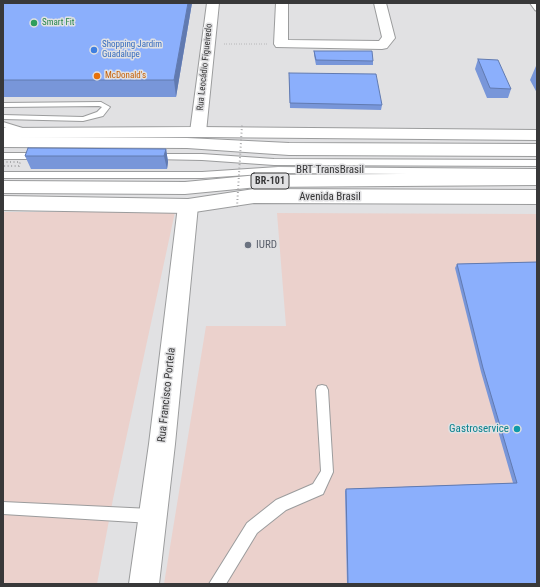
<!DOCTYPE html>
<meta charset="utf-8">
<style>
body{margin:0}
#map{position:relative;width:540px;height:587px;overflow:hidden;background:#e1e1e3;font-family:"Roboto Condensed",sans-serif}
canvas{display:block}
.frame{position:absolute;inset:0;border:4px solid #383839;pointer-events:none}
</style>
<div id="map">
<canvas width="540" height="587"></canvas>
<div class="frame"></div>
</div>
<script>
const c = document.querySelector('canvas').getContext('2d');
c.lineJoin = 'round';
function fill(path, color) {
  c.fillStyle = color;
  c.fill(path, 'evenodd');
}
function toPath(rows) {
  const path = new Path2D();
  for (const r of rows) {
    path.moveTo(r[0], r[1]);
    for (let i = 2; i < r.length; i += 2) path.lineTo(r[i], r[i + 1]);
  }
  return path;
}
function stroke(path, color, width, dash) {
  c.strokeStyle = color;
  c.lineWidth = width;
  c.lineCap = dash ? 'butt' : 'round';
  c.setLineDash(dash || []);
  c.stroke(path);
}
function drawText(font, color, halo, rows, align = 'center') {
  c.font = font + ' "Roboto Condensed",sans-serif';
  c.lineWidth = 3;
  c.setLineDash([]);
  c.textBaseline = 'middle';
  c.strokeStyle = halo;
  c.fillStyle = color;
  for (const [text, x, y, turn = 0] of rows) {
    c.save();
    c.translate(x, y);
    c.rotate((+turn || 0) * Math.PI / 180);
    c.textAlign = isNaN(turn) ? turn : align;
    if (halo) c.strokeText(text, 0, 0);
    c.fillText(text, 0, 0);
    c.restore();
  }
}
fill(toPath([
 [3,212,175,212,113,499,97,584,3,584],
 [277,213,537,214,537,584,164,584,206,326,286,326]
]), '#ebd1cc');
const lane = toPath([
 [530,3,536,3,537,11,535,10,530,3],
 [101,102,110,107,103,116,83,121,3,119,3,115,83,117,97,112,102,107,99,106,3,107,3,103,101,102],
 [3,122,29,130,30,132,26,134,3,127,3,122],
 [3,153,37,153,41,156,37,159,3,159,3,153],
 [155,154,202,154,274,159,537,160,537,166,274,165,202,160,152,159,152,155,155,154],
 [278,167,537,169,537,175,278,173,202,178,3,178,3,172,202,172,278,167],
 [322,385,326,386,328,390,333,472,323,494,286,510,257,533,226,584,209,584,247,523,276,500,313,484,321,471,316,390,318,386,322,385],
 [3,502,151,509,156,511,158,516,156,521,151,523,3,514,3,502]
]);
const street = toPath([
 [207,3,219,3,206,132,203,135,198,137,193,135,190,132,207,3],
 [276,3,288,3,288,40,379,41,382,37,374,3,386,3,395,38,387,48,382,49,276,47,274,44,276,3]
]);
const secondary = toPath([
 [188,199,195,201,198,206,175,444,159,584,129,584,149,444,178,206,181,201,188,199]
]);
const primary = toPath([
 [198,127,537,130,537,140,198,137,3,138,3,128,198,127],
 [254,189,537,190,537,204,254,203,188,213,3,210,3,196,188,199,254,189]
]);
const highway = toPath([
 [3,137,187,138,289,143,537,144,537,156,289,155,187,148,3,147,3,137],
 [537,173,537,185,258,187,185,194,3,193,3,181,185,182,258,175,537,173]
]);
stroke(lane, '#9b9c9d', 2);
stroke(street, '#9b9c9d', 2);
stroke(secondary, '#9b9c9d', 2);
stroke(primary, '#9b9c9d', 2);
stroke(highway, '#9b9c9d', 2);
stroke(toPath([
 [224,44,267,44]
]), '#aaaaac', 1.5, [0.5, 2]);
fill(lane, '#fff');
fill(street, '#fff');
fill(secondary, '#fff');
fill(primary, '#fff');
fill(highway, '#fff');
stroke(toPath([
 [3,162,20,162,19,166,3,166],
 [237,207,242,125]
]), '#aaaaac', 2, [1, 2.5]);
fill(toPath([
 [3,3,192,3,176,97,3,97],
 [314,51,373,61,373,65,316,65,314,55],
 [478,59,511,89,508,98,487,98,475,69],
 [536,66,537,66,537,93,530,80],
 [289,77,382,105,381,110,290,108],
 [166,149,168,162,167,169,31,169,25,156],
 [537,262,537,584,347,584,345,491,346,489,513,483,481,372,455,268,457,264]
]), '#7896d9');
fill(toPath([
 [188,3,192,3,176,97,174,80],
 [166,149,168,162,167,169,164,156]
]), '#617ab0');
const building = toPath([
 [3,3,188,3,174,80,3,80,3,3],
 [314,51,372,51,373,61,316,60,314,51],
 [478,59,498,60,511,89,490,88,478,59],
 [289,73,376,74,382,105,290,103,289,73],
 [28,148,166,149,164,156,25,156,28,148],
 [537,262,537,584,348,584,346,489,517,483,483,368,457,264,537,262]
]);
fill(building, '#8baffc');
stroke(building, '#617ab0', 1);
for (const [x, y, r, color] of [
 [34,23,4,"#2e9e5b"],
 [94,50,4,"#3f7fe0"],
 [97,76,4,"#e8710a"],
 [248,245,4,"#6b7280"],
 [517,429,4,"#0f9aa8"]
]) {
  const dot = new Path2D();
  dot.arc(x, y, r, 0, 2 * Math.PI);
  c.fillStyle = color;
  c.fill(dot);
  stroke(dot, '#e1e1e3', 1.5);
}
drawText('9px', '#27864d', '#e1e1e3', [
 ["Smart Fit",42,23]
], 'left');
drawText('9px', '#366cbe', '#e1e1e3', [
 ["Shopping Jardim",102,45],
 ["Guadalupe",102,55]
], 'left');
drawText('9px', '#383839', '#e1e1e3', [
 ["Rua Leocádio Figueiredo",205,67,-84]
]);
drawText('9px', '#c56008', '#e1e1e3', [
 ["McDonald's",105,76]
], 'left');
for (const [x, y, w] of [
 [270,181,38]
]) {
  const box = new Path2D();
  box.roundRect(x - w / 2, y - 8, w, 16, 3);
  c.fillStyle = '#e1e1e3';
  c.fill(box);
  stroke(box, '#383839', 1);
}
drawText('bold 10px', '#383839', null, [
 ["BR-101",270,181]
]);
drawText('11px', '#383839', '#e1e1e3', [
 ["BRT TransBrasil",330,170],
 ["Avenida Brasil",330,197],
 ["Rua Francisco Portela",167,395,-84]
]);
drawText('11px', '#5b616d', '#e1e1e3', [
 ["IURD",256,245]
], 'left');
drawText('11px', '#0d838f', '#e1e1e3', [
 ["Gastroservice",509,429]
], 'right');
</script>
